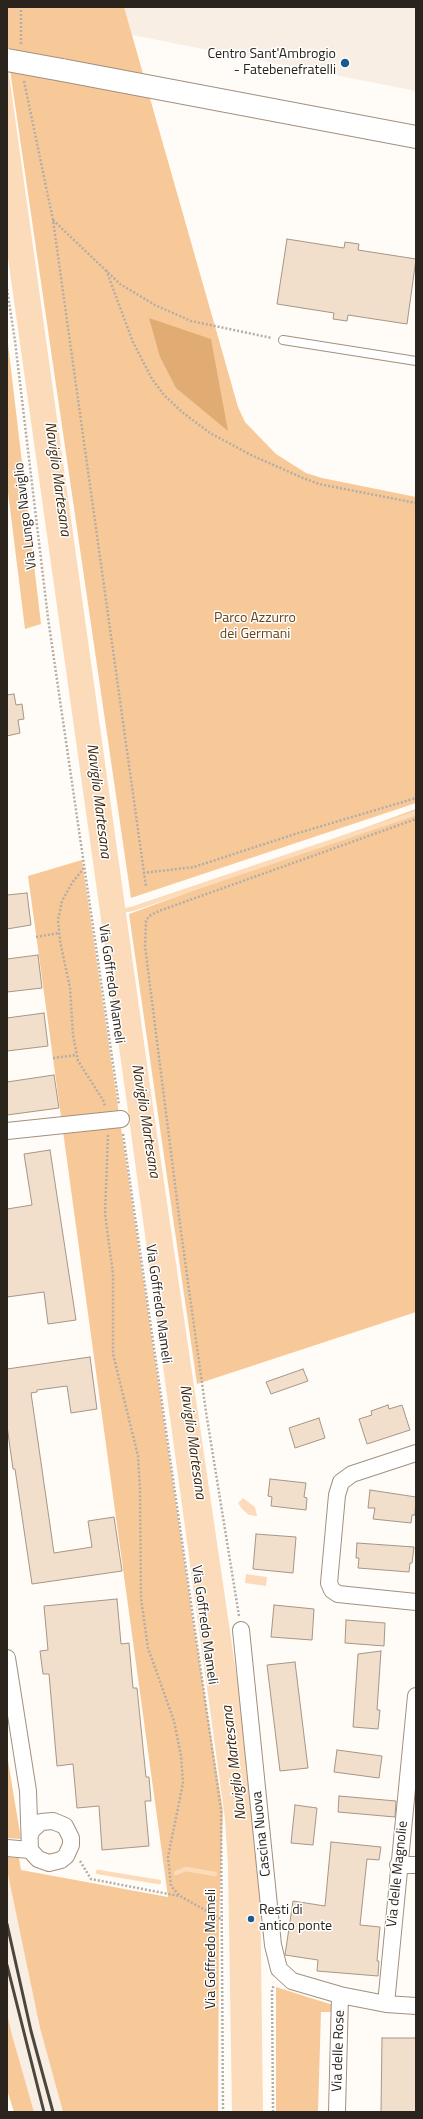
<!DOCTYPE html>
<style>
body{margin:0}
#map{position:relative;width:423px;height:2119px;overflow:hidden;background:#fffbf7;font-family:"Titillium Web",sans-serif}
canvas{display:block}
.frame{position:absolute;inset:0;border:8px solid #2a241c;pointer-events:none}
</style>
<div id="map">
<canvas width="423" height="2119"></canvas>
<div class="frame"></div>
</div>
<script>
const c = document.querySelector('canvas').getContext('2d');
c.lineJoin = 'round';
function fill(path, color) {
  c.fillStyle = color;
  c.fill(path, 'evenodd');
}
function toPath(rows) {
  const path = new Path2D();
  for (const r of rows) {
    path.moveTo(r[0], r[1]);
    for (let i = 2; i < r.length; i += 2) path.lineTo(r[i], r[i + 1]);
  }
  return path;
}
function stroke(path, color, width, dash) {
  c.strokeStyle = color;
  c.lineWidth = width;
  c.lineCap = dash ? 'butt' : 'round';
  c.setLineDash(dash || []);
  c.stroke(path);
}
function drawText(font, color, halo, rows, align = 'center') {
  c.font = font + ' "Titillium Web",sans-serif';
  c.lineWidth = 3;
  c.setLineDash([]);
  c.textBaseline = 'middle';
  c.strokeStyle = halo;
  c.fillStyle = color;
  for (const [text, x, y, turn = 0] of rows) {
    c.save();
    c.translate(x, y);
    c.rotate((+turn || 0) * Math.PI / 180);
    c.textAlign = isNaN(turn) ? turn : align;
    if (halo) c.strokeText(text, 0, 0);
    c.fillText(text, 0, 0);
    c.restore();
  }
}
fill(toPath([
 [124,7,416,7,416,91,132,35],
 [7,1870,40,2028,63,2112,34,2112,12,2035,7,2013]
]), '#f8eee4');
fill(toPath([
 [7,7,124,7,238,407,245,422,276,454,306,473,322,478,416,497,416,803,131,898,12,84,7,47],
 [7,335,41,624,25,629,7,484],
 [416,809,416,1312,197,1384,129,914],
 [82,860,194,1628,223,1811,219,1921,218,2112,63,2112,40,2028,7,1870,7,1857,19,1858,21,1870,168,1897,28,876],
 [7,1754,13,1791,21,1839,7,1838],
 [276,1987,333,2005,334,2012,321,2012,318,2112,276,2112],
 [7,2013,12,2035,34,2112,14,2112,7,2090]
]), '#f8c998');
fill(toPath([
 [149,318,211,339,228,431,176,388,160,357]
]), '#e0ac74');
fill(toPath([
 [7,60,153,1107,253,1788,260,1874,263,2112,232,2112,228,1865,225,1819,128,1111,7,251],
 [243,1498,255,1507,257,1516,249,1515,242,1509,238,1503],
 [246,1574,267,1577,266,1586,245,1583]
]), '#fbdbb9');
stroke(toPath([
 [120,911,132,909,416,813],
 [98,1872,159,1882],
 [176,1873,186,1869,215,1874]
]), '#fbdbb9', 4.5);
const building = toPath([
 [287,239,344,248,345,242,359,244,358,250,416,259,407,324,348,315,347,321,333,319,334,313,277,304,287,239],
 [14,694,16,705,22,704,24,719,18,720,20,733,7,736,7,695,14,694],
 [27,893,31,925,7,929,7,895,27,893],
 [38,955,42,988,7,992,7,959,38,955],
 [44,1013,48,1046,7,1051,7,1018,44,1013],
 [54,1075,59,1108,7,1115,7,1082,54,1075],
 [50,1150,76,1320,48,1324,44,1292,7,1297,7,1209,32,1205,24,1154,50,1150],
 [90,1357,97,1409,71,1413,67,1386,37,1390,37,1392,31,1393,54,1553,92,1547,88,1521,114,1517,122,1571,32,1584,15,1469,13,1469,7,1426,7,1369,90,1357],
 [303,1369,308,1381,271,1394,266,1382,303,1369],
 [388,1405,389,1409,402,1405,410,1430,367,1444,359,1419,372,1415,371,1411,388,1405],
 [319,1418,325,1438,295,1448,289,1428,319,1418],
 [270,1479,306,1483,304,1497,307,1498,306,1510,271,1506,272,1497,268,1496,270,1479],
 [370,1490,416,1497,415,1515,412,1515,411,1523,373,1519,375,1508,368,1508,370,1490],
 [256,1534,296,1537,293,1573,253,1569,256,1534],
 [357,1543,414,1547,412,1563,410,1563,409,1572,358,1568,359,1558,356,1558,357,1543],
 [117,1599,121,1644,129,1643,133,1688,137,1688,146,1777,149,1777,151,1801,145,1801,149,1846,102,1850,99,1806,77,1808,73,1764,57,1766,49,1674,43,1674,40,1651,48,1650,44,1606,117,1599],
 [274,1605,314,1609,312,1640,271,1637,274,1605],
 [346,1620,385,1623,384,1646,345,1643,346,1620],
 [381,1651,377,1710,380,1710,378,1729,353,1727,358,1654,381,1651],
 [295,1662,308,1768,280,1771,267,1665,295,1662],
 [337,1750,382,1756,379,1778,334,1772,337,1750],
 [339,1796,396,1801,395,1817,338,1812,339,1796],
 [295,1805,317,1808,313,1845,291,1843,295,1805],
 [331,1842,381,1847,379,1860,367,1859,360,1925,380,1927,377,1961,379,1961,378,1976,317,1971,318,1960,285,1955,293,1901,325,1906,331,1842],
 [382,2038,416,2038,416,2112,381,2112,382,2038]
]);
fill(building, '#f1decb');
stroke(building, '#a79684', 1);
const service = toPath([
 [283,340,416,361]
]);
const minor = toPath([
 [7,1131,121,1119],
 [416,1453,352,1474,341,1482,337,1495,329,1583,332,1590,338,1594,416,1602],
 [241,1630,273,1945,279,1969,292,1981,340,1995,386,2004,416,2006],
 [7,1658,28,1791,30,1850,38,1859,49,1863,61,1860,66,1856,71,1845,71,1838,65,1826,53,1821,41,1822,32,1830,30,1835],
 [7,1848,30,1850],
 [398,1865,416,1865],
 [386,2004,416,1696],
 [337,2112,340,1995]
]);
const secondary = toPath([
 [62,70,416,137]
]);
stroke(service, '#a2907e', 10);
stroke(minor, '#a2907e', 18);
stroke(secondary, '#a2907e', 24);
stroke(toPath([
 [21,44,21,7],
 [24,81,53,220,146,887],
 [53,220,120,284,155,305,191,321,272,338],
 [106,270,133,342,152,379,164,395,182,412,210,433,253,456,303,478,319,484,416,503],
 [7,289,15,341,48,618,119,1105],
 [84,868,72,883,62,901,58,920,60,941,70,988,73,1035,78,1061,103,1100,105,1106],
 [143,873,194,867,295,834,416,798],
 [36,937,59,933],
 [53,1058,76,1055],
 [123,1134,221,1810,223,2112],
 [108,1135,105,1214,113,1274,113,1354,138,1456,140,1489,141,1598,148,1648,174,1721,181,1756,183,1783,168,1857,171,1886,180,1896,221,1919],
 [239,1616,206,1412,181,1232,145,946,146,921,149,916,159,911,416,819],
 [80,1861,91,1879,179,1896],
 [273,2112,272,1990,274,1985]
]), '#b2ada8', 2.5, [2, 2]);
stroke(service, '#fff', 8);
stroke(minor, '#fff', 16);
stroke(secondary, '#fff', 22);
stroke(toPath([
 [7,1924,31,2031,53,2112],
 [7,1965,44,2112]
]), '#4b463e', 3);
const secondaryBridge = toPath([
 [7,60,62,70]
]);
stroke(secondaryBridge, '#a2907e', 24, []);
stroke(secondaryBridge, '#fff', 22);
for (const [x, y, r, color] of [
 [345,63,5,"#195b90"],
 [251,1919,4,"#195b90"]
]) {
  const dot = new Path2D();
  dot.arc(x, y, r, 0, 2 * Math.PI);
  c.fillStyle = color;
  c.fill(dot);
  stroke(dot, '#fff', 1.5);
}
drawText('14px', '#2a241c', '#fff', [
 ["Centro Sant'Ambrogio",336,55],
 ["- Fatebenefratelli",336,71],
 ["Resti di",259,1911,"left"],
 ["antico ponte",259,1927,"left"]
], 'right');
drawText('14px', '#2a241c', '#fff', [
 ["Via Lungo Naviglio",26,516,-97],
 ["Via Goffredo Mameli",111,984,82],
 ["Via Goffredo Mameli",158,1304,82],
 ["Via Goffredo Mameli",204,1625,82],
 ["Cascina Nuova",262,1834,-96],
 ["Via delle Magnolie",398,1874,-84],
 ["Via Goffredo Mameli",212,1949,-90],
 ["Via delle Rose",339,2051,-88]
]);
drawText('14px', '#664319', '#fff', [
 ["Parco Azzurro",255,619],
 ["dei Germani",255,635]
]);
drawText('italic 15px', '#3a250c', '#fff', [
 ["Naviglio Martesana",57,479,82],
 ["Naviglio Martesana",98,801,83],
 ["Naviglio Martesana",145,1121,81],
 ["Naviglio Martesana",192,1442,82],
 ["Naviglio Martesana",235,1763,-97]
]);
</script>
